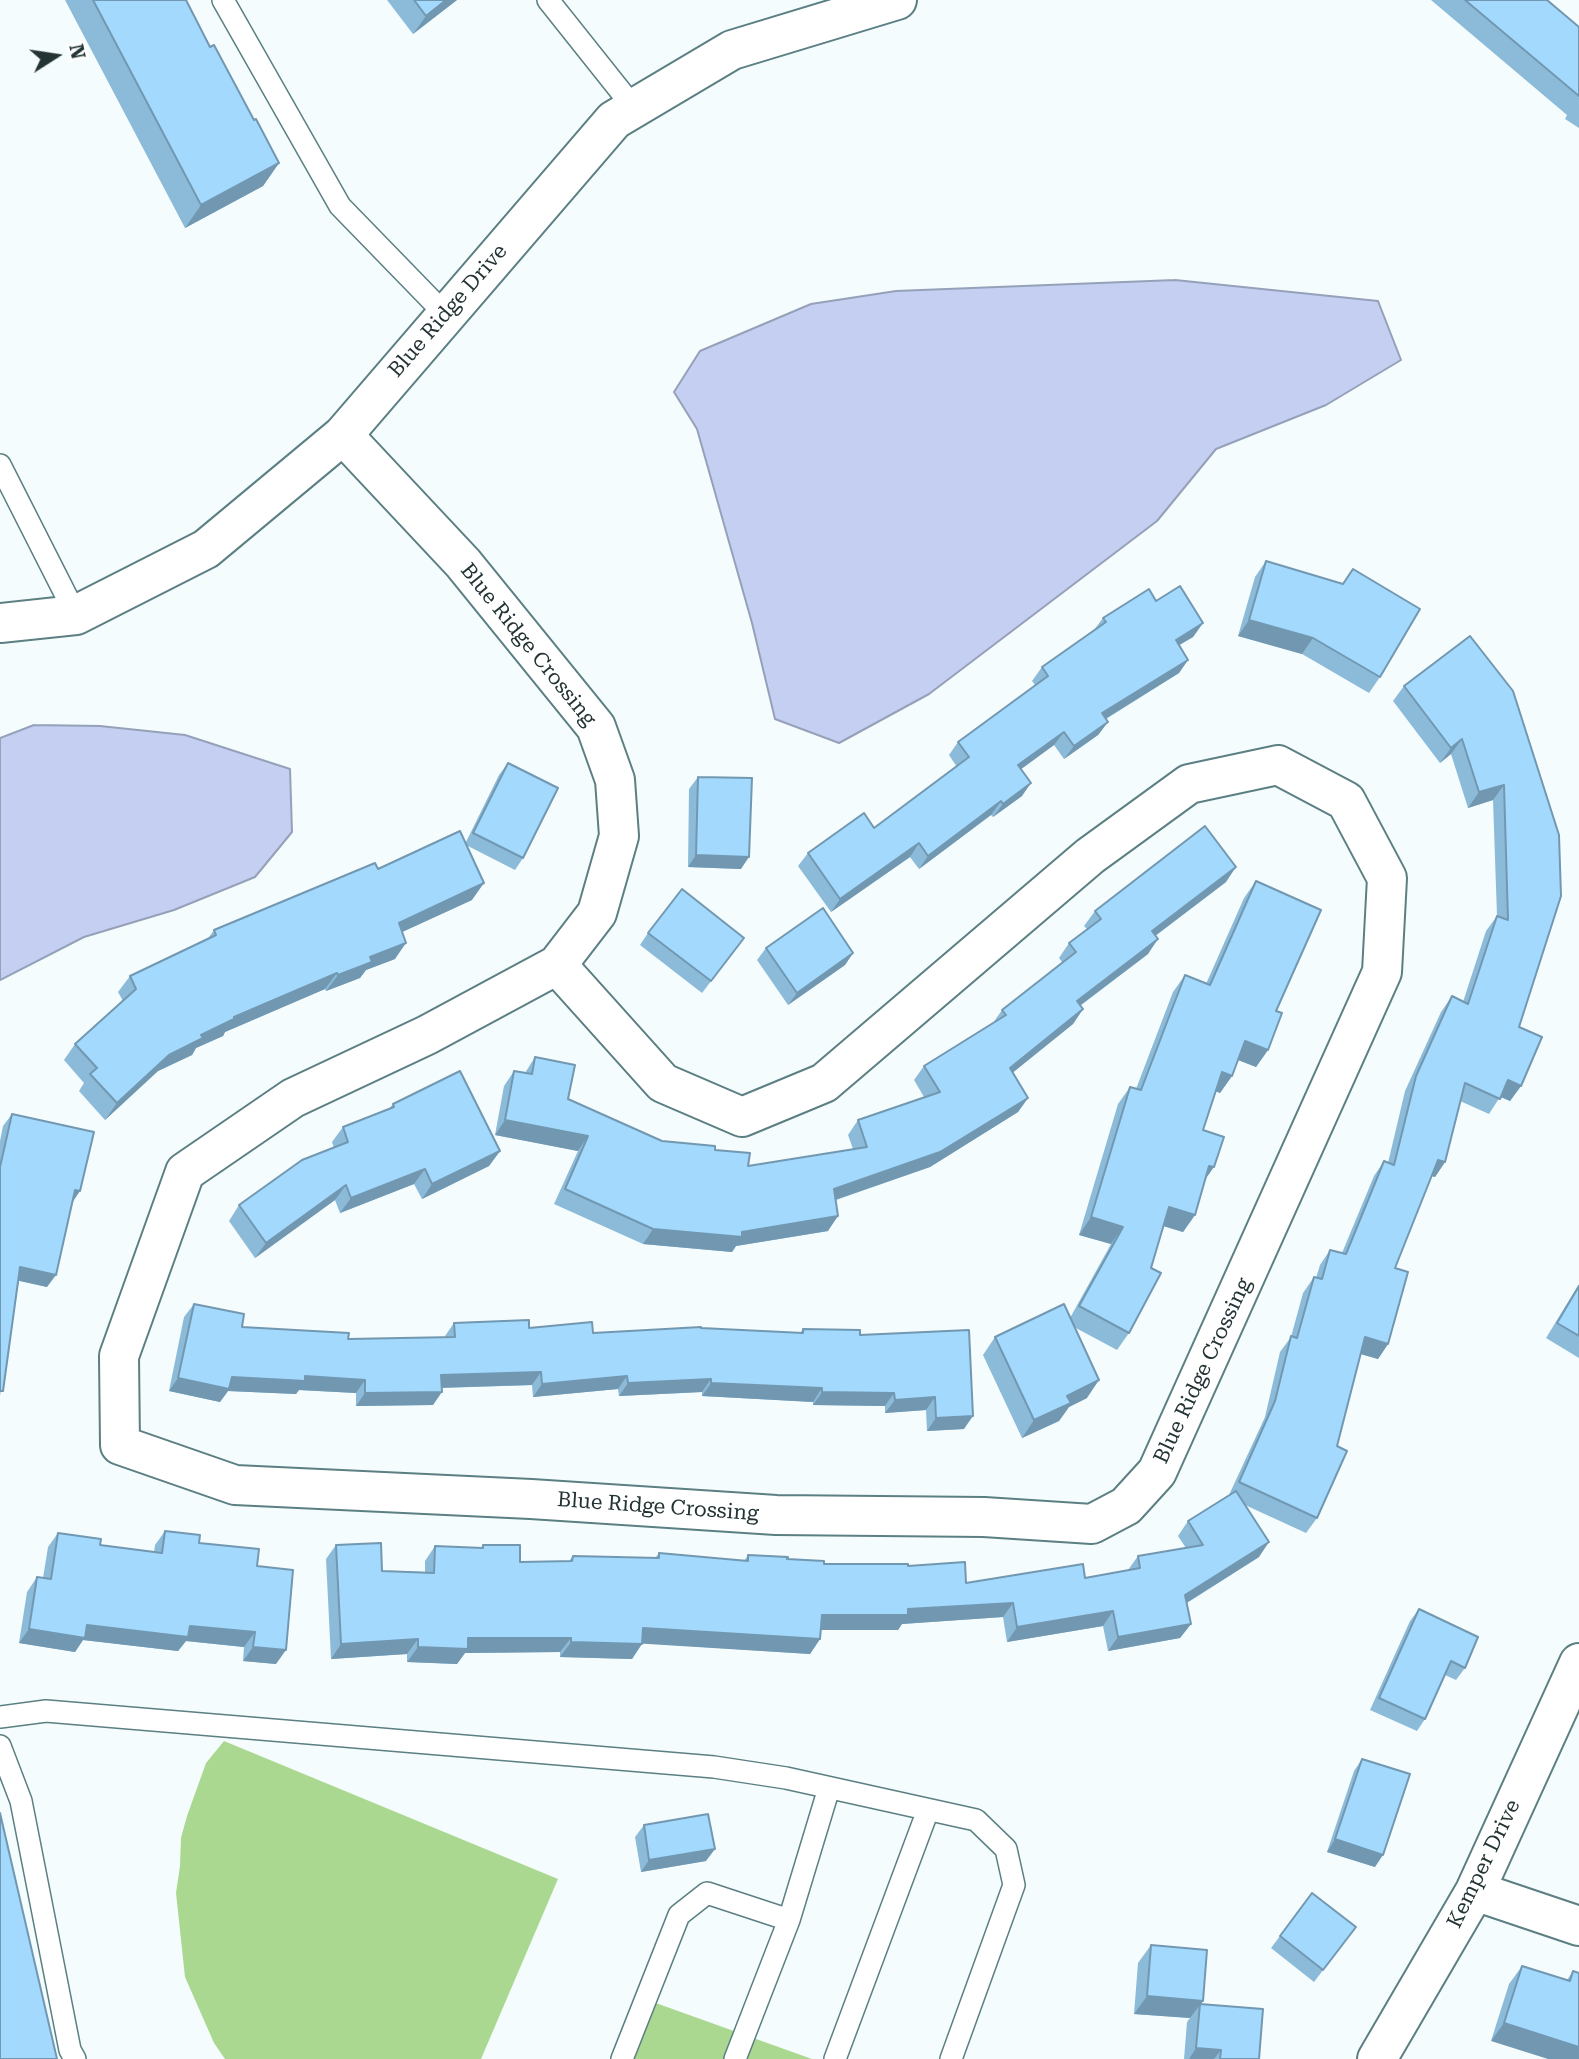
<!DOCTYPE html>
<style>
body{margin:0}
#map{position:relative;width:1579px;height:2059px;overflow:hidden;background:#f5fcfd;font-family:"Roboto Serif",serif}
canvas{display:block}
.north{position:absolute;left:21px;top:21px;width:70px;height:70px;-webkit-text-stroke:5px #fff;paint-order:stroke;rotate:78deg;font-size:19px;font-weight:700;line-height:28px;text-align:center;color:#243435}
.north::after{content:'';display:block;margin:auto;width:24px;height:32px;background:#243435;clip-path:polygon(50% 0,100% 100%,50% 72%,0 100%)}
</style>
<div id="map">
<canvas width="1579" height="2059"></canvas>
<div class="north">N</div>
</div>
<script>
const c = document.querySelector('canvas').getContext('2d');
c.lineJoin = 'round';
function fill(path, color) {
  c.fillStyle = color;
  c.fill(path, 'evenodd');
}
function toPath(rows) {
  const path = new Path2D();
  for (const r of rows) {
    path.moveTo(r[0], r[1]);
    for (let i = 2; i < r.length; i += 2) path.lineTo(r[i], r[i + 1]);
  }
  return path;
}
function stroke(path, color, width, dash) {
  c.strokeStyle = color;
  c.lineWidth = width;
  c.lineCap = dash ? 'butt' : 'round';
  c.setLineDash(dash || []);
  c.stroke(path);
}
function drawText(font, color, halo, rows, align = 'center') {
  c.font = font + ' "Roboto Serif",serif';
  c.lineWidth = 7;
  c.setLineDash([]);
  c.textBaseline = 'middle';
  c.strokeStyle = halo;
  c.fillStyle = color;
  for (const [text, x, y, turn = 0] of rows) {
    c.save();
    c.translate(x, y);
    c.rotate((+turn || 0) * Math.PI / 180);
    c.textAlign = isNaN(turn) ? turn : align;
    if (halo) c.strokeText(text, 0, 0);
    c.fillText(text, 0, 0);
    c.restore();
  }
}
fill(toPath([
 [224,1741,558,1879,481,2059,225,2059,214,2043,185,1977,176,1893,180,1866,181,1838,187,1816,206,1763],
 [639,1997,812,2059,617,2059]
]), '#abd891');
const water = toPath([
 [1175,280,1378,301,1401,360,1326,405,1216,449,1157,521,929,694,839,743,775,719,752,623,697,429,674,392,700,351,811,304,896,291,1175,280],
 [34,725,100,726,185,735,290,769,292,832,255,877,174,910,84,937,0,980,0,738,34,725]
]);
fill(water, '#c5cff2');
stroke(water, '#95a0b9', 2);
const lane = toPath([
 [223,0,340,206,445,314],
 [548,0,634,108],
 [0,465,76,615],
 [0,1717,46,1711,714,1767,786,1778,976,1820,1006,1849,1014,1885,951,2059],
 [0,1746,21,1801,70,2050,75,2059],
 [622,2059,679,1915,707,1893,789,1920,829,1788],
 [735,2059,789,1920],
 [835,2059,928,1810]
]);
const street = toPath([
 [343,435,463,563,596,727,615,780,619,836,597,913,557,965],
 [1278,765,1346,801,1387,878,1382,972,1157,1472,1126,1506,1092,1524,984,1517,776,1515,531,1499,235,1485,120,1445,119,1356,185,1172,293,1098,427,1035,557,965,663,1083,742,1117,824,1083,1090,856,1189,784,1278,765],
 [1475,1891,1579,1926],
 [1377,2059,1475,1891,1579,1663]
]);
const secondary = toPath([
 [0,623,76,615,206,549,343,435,614,120,732,50,897,0]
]);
stroke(lane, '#5b7f82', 24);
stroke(street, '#5b7f82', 42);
stroke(secondary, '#5b7f82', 42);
stroke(lane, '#fff', 21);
stroke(street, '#fff', 38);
stroke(secondary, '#fff', 38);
fill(toPath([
 [65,0,186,0,210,47,279,163,263,186,185,228],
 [387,0,457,0,413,34],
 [1431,0,1547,0,1579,27,1579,128,1565,119,1567,115],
 [1266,561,1342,584,1353,569,1380,677,1369,693,1302,654,1238,636,1255,577],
 [1156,601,1203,623,1193,637,1179,645,1188,660,1179,673,1106,719,1108,722,1098,735,1064,759,1054,745,1021,769,1022,796,993,817,991,815,919,869,910,857,831,912,798,866,808,853,874,828,957,767,949,755,958,742,1036,686,1032,681,1042,667,1094,630,1103,618],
 [1404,686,1513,691,1521,1086,1510,1101,1500,1097,1489,1114,1460,1101,1445,1162,1435,1177,1432,1176,1395,1268,1388,1344,1378,1359,1360,1354,1317,1518,1306,1533,1245,1505,1259,1557,1187,1603,1191,1624,1180,1638,1108,1651,1103,1626,1007,1642,1003,1617,902,1624,898,1630,821,1630,820,1639,810,1654,642,1643,632,1659,560,1657,560,1652,465,1653,457,1664,407,1662,407,1654,331,1659,326,1559,336,1545,382,1571,425,1572,425,1561,435,1546,481,1548,483,1545,520,1562,569,1561,573,1556,655,1558,659,1553,744,1561,748,1555,824,1564,908,1566,966,1583,1085,1578,1128,1570,1138,1556,1186,1548,1178,1536,1188,1521,1229,1495,1265,1417,1280,1352,1291,1337,1303,1293,1314,1277,1316,1278,1320,1265,1330,1250,1342,1253,1374,1176,1384,1161,1388,1163,1405,1091,1441,1012,1452,996,1463,1002,1486,931,1497,916,1493,800,1468,808,1451,754,1440,763,1393,701],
 [508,763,523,858,515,870,466,845,472,900,402,932,395,959,366,970,360,978,326,991,325,989,225,1032,223,1036,196,1048,192,1055,158,1071,105,1120,79,1091,84,1083,64,1060,75,1044,123,1001,118,992,130,976,207,940,214,930,378,869,465,844,499,775],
 [698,777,741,869,688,867,689,789],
 [1256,881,1276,1011,1268,1050,1256,1067,1238,1060,1232,1076,1220,1093,1216,1091,1203,1130,1205,1180,1195,1215,1183,1232,1163,1226,1129,1333,1117,1350,1074,1327,1087,1398,1069,1407,1059,1421,1022,1438,983,1355,995,1337,1070,1318,1111,1244,1079,1235,1118,1104,1130,1087,1136,1089,1173,992,1185,975,1206,984,1244,898],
 [1226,882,1156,935,1148,954,1080,1006,1083,1009,1073,1024,1013,1072,1028,1098,1018,1112,930,1167,836,1200,828,1231,736,1246,732,1252,643,1244,554,1204,578,1151,495,1135,504,1086,514,1071,525,1073,535,1057,568,1099,662,1141,715,1150,748,1166,853,1149,848,1135,858,1120,924,1097,914,1080,924,1066,993,1023,1002,1010,1062,962,1059,958,1069,943,1087,929,1084,926,1095,911],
 [648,933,744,938,702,993,640,945],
 [766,948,853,953,845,965,788,1005,757,960],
 [393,1104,500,1151,489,1166,422,1199,414,1184,340,1213,335,1200,255,1258,229,1221,239,1205,334,1148,332,1142,343,1127,389,1109],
 [12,1114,72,1203,47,1287,19,1281,0,1396,0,1141,3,1126],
 [1579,1284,1579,1358,1546,1338],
 [194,1304,242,1327,348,1339,445,1338,445,1336,454,1323,593,1333,701,1328,800,1333,803,1329,860,1335,969,1330,964,1429,927,1431,926,1410,885,1413,885,1406,813,1405,813,1402,702,1396,702,1392,619,1396,618,1389,533,1397,532,1385,442,1388,433,1405,356,1406,356,1393,299,1390,296,1394,228,1391,220,1402,169,1391,184,1317],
 [165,1531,199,1543,257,1566,276,1664,243,1661,244,1647,186,1641,178,1651,83,1640,75,1652,19,1643,27,1592,37,1577,43,1578,48,1547,58,1533,100,1545,154,1552,155,1545],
 [1419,1609,1465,1668,1456,1680,1445,1675,1425,1719,1417,1731,1370,1710,1410,1621],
 [1362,1759,1375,1867,1327,1852,1354,1771],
 [644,1825,706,1861,641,1872,635,1837],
 [1356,1927,1314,1982,1271,1948,1280,1936],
 [1151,1945,1203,2001,1201,2005,1259,2059,1184,2059,1187,2022,1190,2018,1134,2014,1138,1963],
 [1522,1966,1567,1980,1573,1971,1579,1973,1491,2041,1509,1984]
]), '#8cbbda');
fill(toPath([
 [446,0,457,0,413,34,426,16],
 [279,163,263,186,185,228,201,205],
 [1249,620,1313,638,1302,654,1238,636],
 [1203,623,1193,637,1166,653,1176,640],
 [1188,660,1179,673,1092,727,1102,713],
 [1108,722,1098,735,1064,759,1074,746],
 [1064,732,1054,745,1009,778,1018,765],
 [1462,739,1451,754,1440,763,1451,748],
 [1031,783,1022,796,993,817,1003,804],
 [1504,785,1493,800,1468,808,1479,792],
 [1001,801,991,815,919,869,928,856],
 [919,843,910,857,831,912,840,899],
 [696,855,749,857,741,869,688,867],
 [1236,867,1226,882,1142,946,1152,931],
 [484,883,472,900,387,939,399,923],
 [1158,939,1148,954,1066,1016,1077,1001],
 [406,943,395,959,366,970,360,978,326,991,338,975,370,957],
 [853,953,845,965,788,1005,797,993],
 [337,973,325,989,225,1032,223,1036,196,1048,192,1055,158,1071,105,1120,117,1103,169,1055,201,1035,234,1017],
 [1083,1009,1073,1024,1000,1083,1010,1068],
 [1245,1041,1268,1050,1256,1067,1233,1058],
 [1222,1072,1232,1076,1220,1093,1210,1089],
 [1508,1080,1521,1086,1510,1101,1497,1095],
 [1028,1098,1018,1112,930,1167,823,1204,834,1189],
 [505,1120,588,1136,578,1151,495,1135],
 [500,1151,489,1166,422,1199,432,1184],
 [1438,1160,1445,1162,1435,1177,1428,1175],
 [1209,1166,1214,1167,1202,1184],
 [425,1169,414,1184,340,1213,351,1198],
 [346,1185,335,1200,255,1258,266,1243],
 [75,1190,80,1191,72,1203],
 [1169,1207,1195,1215,1183,1232,1157,1224],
 [838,1216,828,1231,736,1246,732,1252,643,1244,653,1229,742,1232],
 [1091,1217,1123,1227,1111,1244,1079,1235],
 [20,1267,56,1275,47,1287,12,1279],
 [1365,1337,1388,1344,1378,1359,1354,1352],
 [541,1372,532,1385,432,1388,441,1375],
 [305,1376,365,1380,356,1393,299,1390,296,1394,228,1391,220,1402,169,1391,178,1378],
 [627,1376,618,1389,533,1397,542,1384],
 [711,1379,702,1392,619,1396,628,1383],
 [1099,1380,1087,1398,1069,1407,1059,1421,1022,1438,1034,1420,1067,1396],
 [711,1383,822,1388,813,1402,702,1396],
 [442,1392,433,1405,356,1406,365,1393],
 [822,1392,894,1393,885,1406,813,1405],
 [935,1397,926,1410,885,1413,895,1400],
 [973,1416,964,1429,927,1431,936,1418],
 [1269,1542,1259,1557,1175,1610,1185,1595],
 [1013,1603,1003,1617,902,1624,898,1630,811,1630,822,1615],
 [1113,1611,1103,1626,1007,1642,1017,1627],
 [1191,1624,1180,1638,1108,1651,1118,1637],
 [87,1625,190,1626,255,1632,244,1647,186,1641,178,1651,83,1640,75,1652,19,1643,29,1629],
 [643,1628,820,1639,810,1654,632,1643],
 [468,1638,571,1638,560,1652,465,1653,457,1664,407,1662,418,1647],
 [418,1639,407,1654,331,1659,341,1644],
 [571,1642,642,1644,632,1659,560,1657],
 [253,1647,286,1650,276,1664,243,1661],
 [1335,1839,1383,1855,1375,1867,1327,1852],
 [715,1849,706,1861,641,1872,649,1860],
 [1147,1996,1203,2001,1190,2018,1134,2014],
 [1504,2023,1579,2047,1579,2059,1548,2059,1491,2041],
 [1196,2048,1221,2050,1214,2059,1189,2059]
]), '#7298b1');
const building = toPath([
 [93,0,186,0,210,47,214,45,254,120,256,119,279,163,201,205,93,0],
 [414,0,446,0,426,16,414,0],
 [1465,0,1547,0,1579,27,1579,96,1465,0],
 [1266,561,1343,584,1353,569,1420,609,1380,677,1313,638,1249,620,1266,561],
 [1180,586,1203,623,1176,640,1188,660,1102,713,1108,722,1074,746,1064,732,1018,765,1031,783,1003,804,1001,801,928,856,919,843,840,899,808,853,864,813,874,828,969,757,958,742,1048,676,1042,667,1106,622,1103,618,1149,589,1156,601,1180,586],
 [1470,636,1513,691,1559,835,1561,896,1519,1027,1542,1037,1521,1086,1508,1080,1500,1099,1465,1083,1445,1162,1438,1160,1395,1268,1408,1272,1388,1344,1365,1337,1337,1446,1347,1451,1317,1518,1239,1482,1275,1401,1291,1336,1297,1338,1314,1277,1322,1279,1330,1250,1346,1254,1384,1161,1394,1165,1416,1076,1452,996,1468,1004,1497,916,1508,920,1504,785,1479,792,1462,739,1451,748,1404,686,1470,636],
 [508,763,558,788,523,858,473,833,508,763],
 [698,777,752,778,749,857,696,855,698,777],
 [1205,826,1236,867,1152,931,1158,939,1077,1001,1083,1009,1010,1068,1028,1098,940,1152,834,1189,838,1216,742,1232,742,1237,653,1229,565,1189,588,1136,505,1120,514,1071,532,1074,535,1057,575,1065,568,1099,662,1141,715,1146,715,1150,750,1153,748,1166,867,1147,858,1120,940,1092,924,1066,1006,1015,1002,1010,1076,952,1069,943,1101,919,1095,911,1205,826],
 [460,831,484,883,399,923,406,943,370,957,372,962,338,975,337,973,234,1017,234,1019,201,1035,203,1038,169,1055,117,1103,90,1074,97,1068,75,1044,136,989,130,976,216,935,214,930,375,863,378,869,460,831],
 [1256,881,1321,910,1276,1011,1282,1013,1268,1050,1245,1041,1232,1076,1222,1072,1203,1130,1224,1137,1214,1167,1209,1166,1195,1215,1169,1207,1151,1268,1161,1273,1129,1333,1079,1306,1123,1227,1091,1217,1130,1087,1141,1090,1185,975,1210,985,1256,881],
 [682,889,744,938,711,981,648,933,682,889],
 [823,908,853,953,797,993,766,948,823,908],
 [460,1071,500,1151,432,1184,425,1169,351,1198,346,1185,266,1243,239,1205,302,1160,348,1142,343,1127,394,1107,393,1104,460,1071],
 [12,1114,94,1132,80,1191,75,1190,56,1275,20,1267,3,1391,0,1391,0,1167,12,1114],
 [1579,1286,1579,1336,1557,1323,1579,1286],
 [194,1304,244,1314,242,1327,349,1333,348,1339,455,1337,454,1323,529,1320,529,1328,592,1322,593,1333,701,1327,701,1328,803,1333,803,1329,860,1330,860,1335,969,1330,973,1416,936,1418,935,1397,895,1400,894,1393,822,1392,822,1388,711,1383,711,1379,628,1383,627,1376,542,1384,541,1372,441,1375,442,1392,365,1393,365,1380,305,1376,305,1381,232,1377,229,1389,178,1378,194,1304],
 [1064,1304,1099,1380,1067,1396,1071,1403,1034,1420,995,1337,1064,1304],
 [1236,1491,1269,1542,1185,1595,1191,1624,1118,1637,1113,1611,1017,1627,1013,1603,908,1609,908,1615,822,1615,820,1639,643,1628,642,1644,571,1642,571,1638,468,1638,468,1649,418,1647,418,1639,341,1644,336,1545,381,1543,382,1571,434,1573,435,1546,483,1548,483,1545,520,1545,520,1562,572,1561,573,1556,659,1558,659,1553,748,1561,748,1555,788,1557,787,1559,824,1561,824,1564,908,1564,908,1566,965,1562,966,1583,1083,1564,1085,1578,1140,1568,1138,1556,1203,1545,1188,1521,1236,1491],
 [165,1531,200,1535,199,1543,259,1549,257,1566,293,1570,286,1650,253,1647,255,1632,190,1626,188,1637,87,1625,85,1638,29,1629,37,1577,51,1579,58,1533,101,1539,100,1545,162,1553,165,1531],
 [1419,1609,1478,1637,1465,1668,1451,1661,1425,1719,1379,1698,1419,1609],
 [1362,1759,1410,1774,1383,1855,1335,1839,1362,1759],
 [0,1813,57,2059,0,2059,0,1813],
 [708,1814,715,1849,649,1860,644,1825,708,1814],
 [1312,1893,1356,1927,1323,1970,1280,1936,1312,1893],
 [1151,1945,1207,1950,1203,2001,1147,1996,1151,1945],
 [1522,1966,1570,1981,1573,1971,1579,1973,1579,2047,1504,2023,1522,1966],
 [1200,2004,1263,2009,1259,2059,1220,2059,1221,2050,1196,2048,1200,2004]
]);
fill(building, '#a3d9fd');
stroke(building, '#7298b1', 2);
drawText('21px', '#243435', '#fff', [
 ["Blue Ridge Drive",448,311,-49],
 ["Blue Ridge Crossing",528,645,51],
 ["Blue Ridge Crossing",1203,1371,-65],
 ["Blue Ridge Crossing",658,1507,4],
 ["Kemper Drive",1484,1864,-64]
]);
</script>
